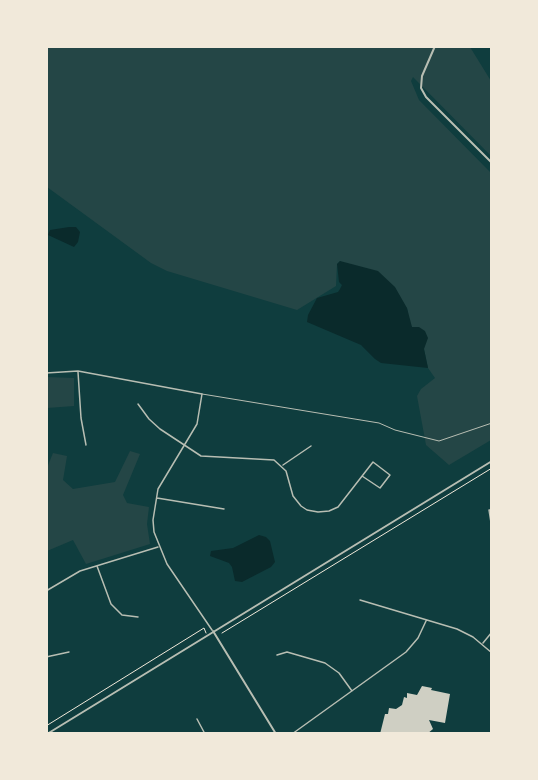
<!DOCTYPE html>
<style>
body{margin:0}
#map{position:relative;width:538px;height:780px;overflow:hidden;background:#0f3d3e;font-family:Montserrat,sans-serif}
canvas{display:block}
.frame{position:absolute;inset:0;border:48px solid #f1e9da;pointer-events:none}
</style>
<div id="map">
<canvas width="538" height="780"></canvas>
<div class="frame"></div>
</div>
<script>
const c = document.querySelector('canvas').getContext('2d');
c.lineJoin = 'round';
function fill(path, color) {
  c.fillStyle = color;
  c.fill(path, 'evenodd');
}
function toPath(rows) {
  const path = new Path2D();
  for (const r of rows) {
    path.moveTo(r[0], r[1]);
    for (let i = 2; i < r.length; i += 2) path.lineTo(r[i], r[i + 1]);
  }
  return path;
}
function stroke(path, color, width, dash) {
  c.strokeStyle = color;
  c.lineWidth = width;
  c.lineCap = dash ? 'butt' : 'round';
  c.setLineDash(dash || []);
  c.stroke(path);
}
fill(toPath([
 [47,47,470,47,491,81,491,156,413,77,411,81,419,100,491,173,491,440,449,465,426,445,417,396,421,389,435,378,428,368,424,349,409,322,407,308,340,261,337,264,336,286,297,310,167,271,151,263,47,187],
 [47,377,74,378,74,406,47,408],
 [130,451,140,454,123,495,127,503,149,507,147,524,150,544,86,564,73,540,47,551,47,468,53,453,67,456,63,480,73,489,115,482]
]), '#244646');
fill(toPath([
 [69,227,76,227,80,232,78,242,74,247,48,235,50,230],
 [340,261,378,271,395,287,407,308,412,327,419,327,425,331,428,338,424,349,428,368,381,363,375,359,361,345,307,322,308,315,317,298,338,292,340,289,342,285,339,282,337,264],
 [259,535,266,537,270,541,275,562,271,567,242,582,235,581,232,567,229,563,210,556,211,551,233,548]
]), '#0a2a2b');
fill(toPath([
 [422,686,432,688,431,690,450,694,445,723,429,720,433,729,427,734,380,734,385,714,388,714,389,708,396,709,402,705,404,697,407,698,407,693,417,695]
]), '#cfcfc3');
stroke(toPath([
 [222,633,492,468],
 [46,726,204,628,206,633]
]), '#f1e9da', 1);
stroke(toPath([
 [202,394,379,423,395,430,439,441,492,423]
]), '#b8beb3', 1);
stroke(toPath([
 [78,372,81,418,86,445],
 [46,373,78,371,202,394,197,424,158,489,153,520,154,532,167,564,212,630],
 [138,404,149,419,160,429,201,456,274,460,286,471,293,496,301,506,307,510,318,512,329,511,338,507,373,462,390,475,380,488,362,476],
 [283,465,311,446],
 [157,498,224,509],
 [492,510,489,510,492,529],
 [97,566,111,604,122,615,138,617],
 [46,591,80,571,158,547],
 [360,600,457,629,473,637,492,653],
 [483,643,492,632],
 [277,655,287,652,325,663,339,673,352,691],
 [46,657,69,652],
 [197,719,205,734],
 [292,734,406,652,418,638,426,621]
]), '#b8beb3', 1.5);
stroke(toPath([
 [435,46,422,76,421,88,426,97,492,163],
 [213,631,276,734],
 [47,734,492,461]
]), '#b8beb3', 2);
</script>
